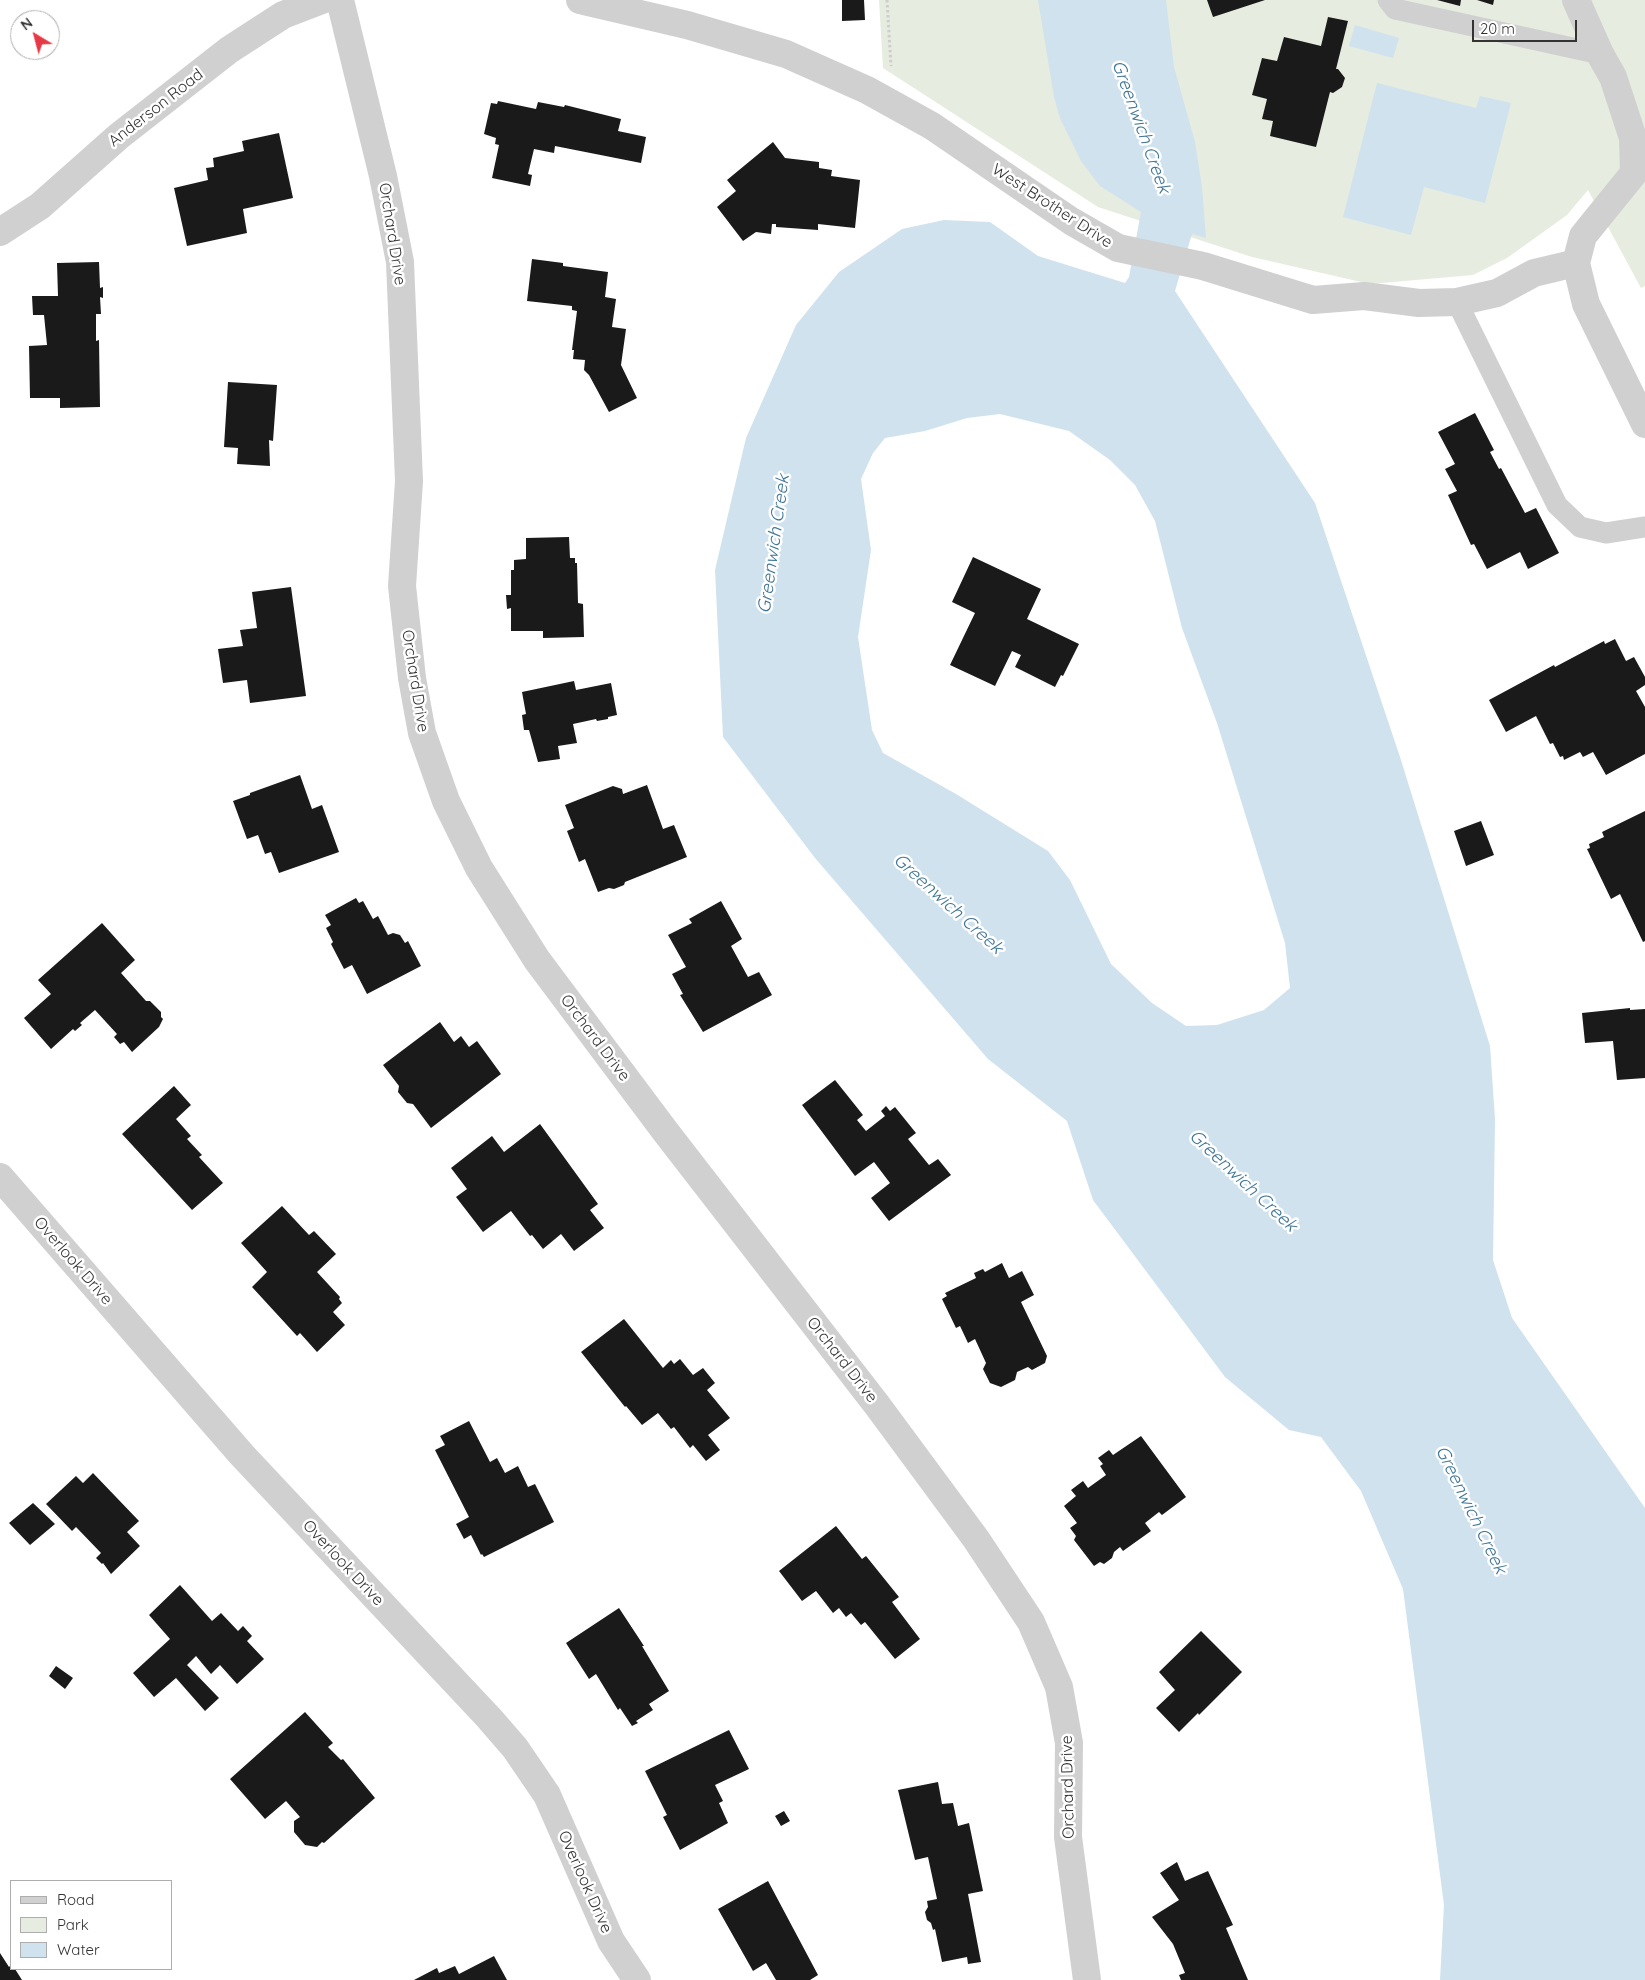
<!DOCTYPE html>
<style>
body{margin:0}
#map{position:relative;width:1645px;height:1980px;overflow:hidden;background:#fff;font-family:Quicksand,sans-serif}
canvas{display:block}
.legend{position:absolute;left:10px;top:1880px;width:162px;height:90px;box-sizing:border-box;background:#fff;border:1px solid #adadad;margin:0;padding:6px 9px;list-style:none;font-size:15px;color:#333}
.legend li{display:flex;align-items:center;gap:10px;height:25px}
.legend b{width:25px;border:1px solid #adadad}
.north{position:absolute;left:10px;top:10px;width:50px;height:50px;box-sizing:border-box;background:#fff;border:1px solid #adadad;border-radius:50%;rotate:323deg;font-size:14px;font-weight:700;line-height:20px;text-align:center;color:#333}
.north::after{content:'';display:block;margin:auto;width:18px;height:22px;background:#e63946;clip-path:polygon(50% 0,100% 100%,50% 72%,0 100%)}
.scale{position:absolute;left:1472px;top:20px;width:105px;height:22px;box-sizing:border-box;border:2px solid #333;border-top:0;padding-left:6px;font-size:15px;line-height:18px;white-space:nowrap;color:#333;-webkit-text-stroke:4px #fff;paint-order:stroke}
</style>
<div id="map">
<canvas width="1645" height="1980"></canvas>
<ul class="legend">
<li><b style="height:6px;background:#d0d0d0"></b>Road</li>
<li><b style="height:14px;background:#e6ecdf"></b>Park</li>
<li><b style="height:14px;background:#cfe2ee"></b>Water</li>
</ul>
<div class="north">N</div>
<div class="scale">20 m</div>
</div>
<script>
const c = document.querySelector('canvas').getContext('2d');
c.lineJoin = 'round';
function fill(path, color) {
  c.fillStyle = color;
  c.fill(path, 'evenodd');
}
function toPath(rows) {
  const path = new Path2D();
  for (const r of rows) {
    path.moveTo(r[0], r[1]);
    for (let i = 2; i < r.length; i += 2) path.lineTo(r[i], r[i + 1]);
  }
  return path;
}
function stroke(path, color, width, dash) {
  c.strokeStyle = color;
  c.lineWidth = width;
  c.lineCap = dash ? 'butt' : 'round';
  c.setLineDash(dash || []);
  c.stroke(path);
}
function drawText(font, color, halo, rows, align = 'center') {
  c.font = font + ' Quicksand,sans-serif';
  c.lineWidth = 5;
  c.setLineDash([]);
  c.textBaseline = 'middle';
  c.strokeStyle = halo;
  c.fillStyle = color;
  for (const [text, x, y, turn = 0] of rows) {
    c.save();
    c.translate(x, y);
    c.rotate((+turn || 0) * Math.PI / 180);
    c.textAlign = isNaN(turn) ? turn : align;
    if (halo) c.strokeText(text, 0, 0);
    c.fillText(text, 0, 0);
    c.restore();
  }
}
fill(toPath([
 [879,0,1645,0,1645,286,1641,288,1588,190,1567,215,1507,258,1473,275,1370,284,1252,257,1098,207,883,68]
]), '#e6ecdf');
fill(toPath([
 [1038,0,1166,0,1174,67,1195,142,1202,187,1206,238,1192,234,1175,291,1315,503,1400,757,1490,1046,1495,1119,1493,1260,1512,1318,1645,1508,1645,1980,1440,1980,1444,1905,1403,1589,1361,1491,1321,1437,1289,1430,1225,1377,1093,1200,1067,1121,988,1059,815,858,723,737,715,570,746,438,796,325,839,272,902,229,944,220,990,222,1038,256,1125,283,1129,277,1141,212,1100,186,1081,161,1060,118,1054,97],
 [1000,414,1069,431,1110,460,1135,485,1155,521,1182,628,1217,723,1285,943,1290,988,1264,1010,1217,1025,1186,1026,1152,1003,1111,964,1070,880,1048,851,956,794,883,753,872,730,858,637,871,550,861,479,873,453,885,438,925,431,967,418],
 [1355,25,1399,38,1393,58,1349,46],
 [1377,83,1476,108,1480,96,1511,103,1485,203,1424,187,1411,235,1343,217]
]), '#cfe2ee');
fill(toPath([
 [842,0,864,0,865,20,842,21],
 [1207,0,1265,0,1213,17],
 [1437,0,1461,0,1460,6],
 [1477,0,1494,0,1493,5],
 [1328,17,1348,21,1336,69,1338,69,1345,78,1342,87,1333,93,1330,92,1316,147,1270,136,1273,121,1262,119,1267,99,1252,95,1262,58,1277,61,1284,37,1321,46],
 [498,101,536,109,538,102,564,107,565,105,621,119,618,131,646,137,641,163,555,146,554,153,534,149,528,174,532,175,530,186,492,178,499,145,495,144,496,138,484,134,491,103,497,104],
 [279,133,293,198,243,209,247,233,187,246,174,188,208,180,206,168,214,167,213,158,244,151,242,141],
 [773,142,785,158,819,162,819,168,832,170,831,176,860,180,855,228,818,224,818,230,776,227,776,224,772,224,771,234,756,232,743,241,717,207,736,191,727,180],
 [532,259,563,263,563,266,608,272,605,297,616,299,612,327,626,329,621,365,637,398,609,412,589,375,584,370,585,360,573,359,574,350,572,350,577,311,572,310,572,306,527,301],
 [99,262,100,288,103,287,103,298,100,297,101,314,96,314,96,341,99,340,100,407,60,408,60,398,30,398,29,346,47,345,44,315,33,315,32,296,58,296,57,263],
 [228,382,277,385,273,441,269,440,270,466,237,464,238,448,224,447],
 [1475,413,1494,450,1490,452,1499,469,1501,468,1525,513,1536,508,1559,553,1528,569,1520,552,1487,569,1474,544,1471,545,1448,495,1457,491,1445,469,1455,464,1438,432],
 [569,537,570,558,575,558,575,563,577,563,578,603,583,604,584,637,543,638,543,631,511,631,511,608,507,609,506,595,511,595,511,570,514,570,514,560,526,559,526,538],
 [973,557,1041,589,1027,619,1079,644,1063,676,1061,675,1055,687,1015,667,1021,655,1012,651,995,686,950,665,975,613,952,602],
 [291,587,306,696,250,703,247,680,223,683,218,649,243,646,240,630,257,628,252,592],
 [1615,639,1626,661,1634,657,1645,677,1645,685,1636,691,1645,707,1645,754,1606,775,1593,752,1583,757,1580,752,1564,760,1563,756,1560,757,1553,743,1550,744,1536,716,1506,732,1489,700,1554,665,1555,667,1604,641,1605,644],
 [574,681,576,690,611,683,617,715,608,717,608,719,597,721,596,719,573,724,577,743,558,746,560,759,538,762,529,730,524,730,522,715,526,714,522,692],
 [300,775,312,809,322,805,339,852,279,873,271,852,265,854,258,835,247,839,233,801,250,795,250,793],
 [647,785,663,829,674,825,687,857,625,882,624,885,614,889,609,888,598,892,585,859,579,862,567,831,574,828,565,805,613,786,622,789,623,794],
 [1645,811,1645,941,1643,942,1620,894,1611,899,1587,849,1590,848,1589,844,1604,837,1602,832],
 [1481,821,1494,855,1466,866,1454,831],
 [356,898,359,903,363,901,373,919,378,916,388,935,393,933,400,935,405,943,408,941,421,966,367,994,352,965,344,969,331,944,333,942,326,928,331,925,325,915],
 [721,901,742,939,731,946,748,977,759,972,772,995,703,1032,680,995,683,994,672,974,686,967,668,935,692,923,689,919],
 [102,923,135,960,121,973,146,1001,150,1001,161,1012,161,1017,163,1019,159,1027,132,1052,124,1042,120,1044,114,1037,117,1034,95,1010,80,1023,82,1025,75,1031,73,1029,51,1049,24,1018,51,994,38,980],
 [1630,1008,1630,1010,1645,1009,1645,1078,1617,1080,1613,1041,1585,1043,1582,1013],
 [440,1022,454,1042,461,1036,469,1047,477,1041,501,1074,431,1128,413,1104,407,1103,398,1092,399,1086,383,1065],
 [835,1080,863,1115,857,1120,866,1131,885,1116,881,1111,886,1106,890,1111,895,1107,916,1133,908,1139,929,1165,938,1159,951,1175,889,1221,871,1198,890,1183,874,1162,855,1176,802,1105],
 [174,1086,191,1105,176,1119,191,1136,187,1139,202,1155,199,1157,223,1183,192,1210,122,1134],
 [540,1124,598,1204,590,1210,604,1228,574,1251,561,1234,543,1249,532,1235,530,1236,511,1211,483,1232,456,1197,467,1189,451,1168,492,1136,504,1152],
 [282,1206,309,1235,314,1231,336,1254,317,1272,340,1297,339,1299,342,1303,333,1312,345,1325,317,1352,300,1333,297,1336,252,1287,267,1272,241,1243],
 [1002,1263,1009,1278,1022,1271,1034,1295,1021,1302,1047,1356,1045,1363,1032,1370,1028,1367,1017,1372,1015,1380,1001,1387,990,1383,983,1369,986,1363,975,1339,968,1343,960,1326,956,1328,942,1299,947,1296,945,1293,976,1278,974,1273,983,1269,985,1272],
 [624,1319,663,1368,671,1360,674,1364,680,1359,693,1375,703,1368,715,1383,707,1390,730,1418,708,1435,720,1450,706,1461,693,1445,690,1448,674,1427,671,1429,658,1413,642,1425,626,1406,625,1407,581,1352],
 [469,1421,490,1462,497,1458,505,1473,518,1466,528,1487,535,1484,554,1522,484,1557,482,1554,481,1555,471,1535,464,1539,456,1524,469,1517,435,1450,445,1445,440,1436],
 [1141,1436,1186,1497,1162,1515,1159,1512,1145,1523,1151,1531,1123,1551,1120,1547,1114,1552,1112,1558,1104,1564,1100,1562,1094,1566,1074,1540,1076,1536,1070,1528,1077,1523,1064,1506,1076,1496,1071,1490,1083,1481,1088,1488,1106,1475,1100,1466,1103,1464,1098,1458,1109,1450,1113,1455],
 [93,1473,139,1521,127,1532,140,1546,111,1574,103,1563,102,1564,96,1558,101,1553,76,1527,72,1531,46,1504,76,1476,83,1483],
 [33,1503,55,1524,30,1545,9,1523],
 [836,1526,862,1559,866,1556,899,1597,892,1602,920,1639,895,1659,865,1622,861,1625,851,1613,846,1617,839,1608,833,1613,816,1591,802,1601,779,1571],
 [180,1585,212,1621,221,1613,238,1631,243,1626,252,1636,247,1641,264,1659,237,1684,220,1665,211,1674,196,1656,187,1665,219,1698,205,1711,176,1678,154,1697,133,1673,170,1639,149,1615],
 [619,1608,644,1646,642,1646,669,1691,649,1704,653,1710,636,1721,638,1723,632,1726,620,1708,618,1710,596,1674,589,1679,566,1643],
 [1201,1631,1242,1672,1199,1715,1198,1713,1179,1732,1156,1708,1175,1690,1159,1672],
 [56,1666,73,1678,65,1689,49,1676],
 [305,1712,333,1743,328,1747,341,1760,343,1759,375,1798,324,1843,322,1842,317,1847,305,1845,294,1832,294,1821,300,1817,286,1801,265,1819,230,1779],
 [729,1730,749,1769,715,1785,723,1801,719,1803,728,1823,680,1850,663,1817,667,1815,645,1771],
 [938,1782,942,1804,953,1803,958,1826,969,1823,983,1891,968,1894,981,1962,968,1964,967,1957,942,1962,935,1929,933,1930,931,1923,927,1920,925,1912,928,1907,927,1901,937,1899,928,1857,915,1860,898,1790],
 [784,1811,790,1821,781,1826,775,1816],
 [1177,1862,1185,1881,1208,1871,1233,1925,1226,1928,1248,1980,1181,1980,1179,1975,1185,1973,1173,1944,1152,1917,1179,1900,1160,1873],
 [768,1881,818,1975,810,1980,776,1980,766,1963,753,1971,718,1909],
 [0,1953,9,1967,11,1965,11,1969,15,1969,22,1980,0,1980],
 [494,1956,507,1980,414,1980,437,1968,439,1973,455,1966,459,1974]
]), '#1a1a1a');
stroke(toPath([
 [887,0,891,66]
]), '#cdcdcd', 3, [2.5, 2.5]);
stroke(toPath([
 [1388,0,1395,9,1600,54],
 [1457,302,1557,505,1580,527,1606,533,1645,527]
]), '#d0d0d0', 21);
stroke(toPath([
 [340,0,383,176,400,262,409,481,402,586,412,678,422,733,446,801,479,868,537,960,665,1131,877,1405,976,1539,1031,1622,1059,1687,1069,1743,1068,1837,1087,1980],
 [580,0,687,25,786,54,867,90,932,126,1071,221,1118,248,1203,266,1313,300,1364,296,1419,303,1457,302,1497,293,1534,273,1576,263],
 [1576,0,1600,54,1613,77,1633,138,1634,173,1583,236,1576,263,1586,304,1645,424],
 [0,232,40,206,119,136,229,50,283,15,322,0],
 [0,1177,242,1455,489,1718,515,1748,547,1795,611,1941,637,1980]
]), '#d0d0d0', 28);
drawText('16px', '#333', '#fff', [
 ["Anderson Road",156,108,-38],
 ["West Brother Drive",1052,206,33],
 ["Orchard Drive",392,234,81],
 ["Orchard Drive",415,681,81],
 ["Orchard Drive",595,1038,53],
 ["Overlook Drive",73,1261,49],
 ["Orchard Drive",842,1360,52],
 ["Overlook Drive",343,1563,47],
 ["Orchard Drive",1068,1787,-91],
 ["Overlook Drive",585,1882,66]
]);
drawText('italic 18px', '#3f7597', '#fff', [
 ["Greenwich Creek",1141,127,70],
 ["Greenwich Creek",774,544,-82],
 ["Greenwich Creek",948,904,42],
 ["Greenwich Creek",1243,1181,43],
 ["Greenwich Creek",1471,1510,64]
]);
</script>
